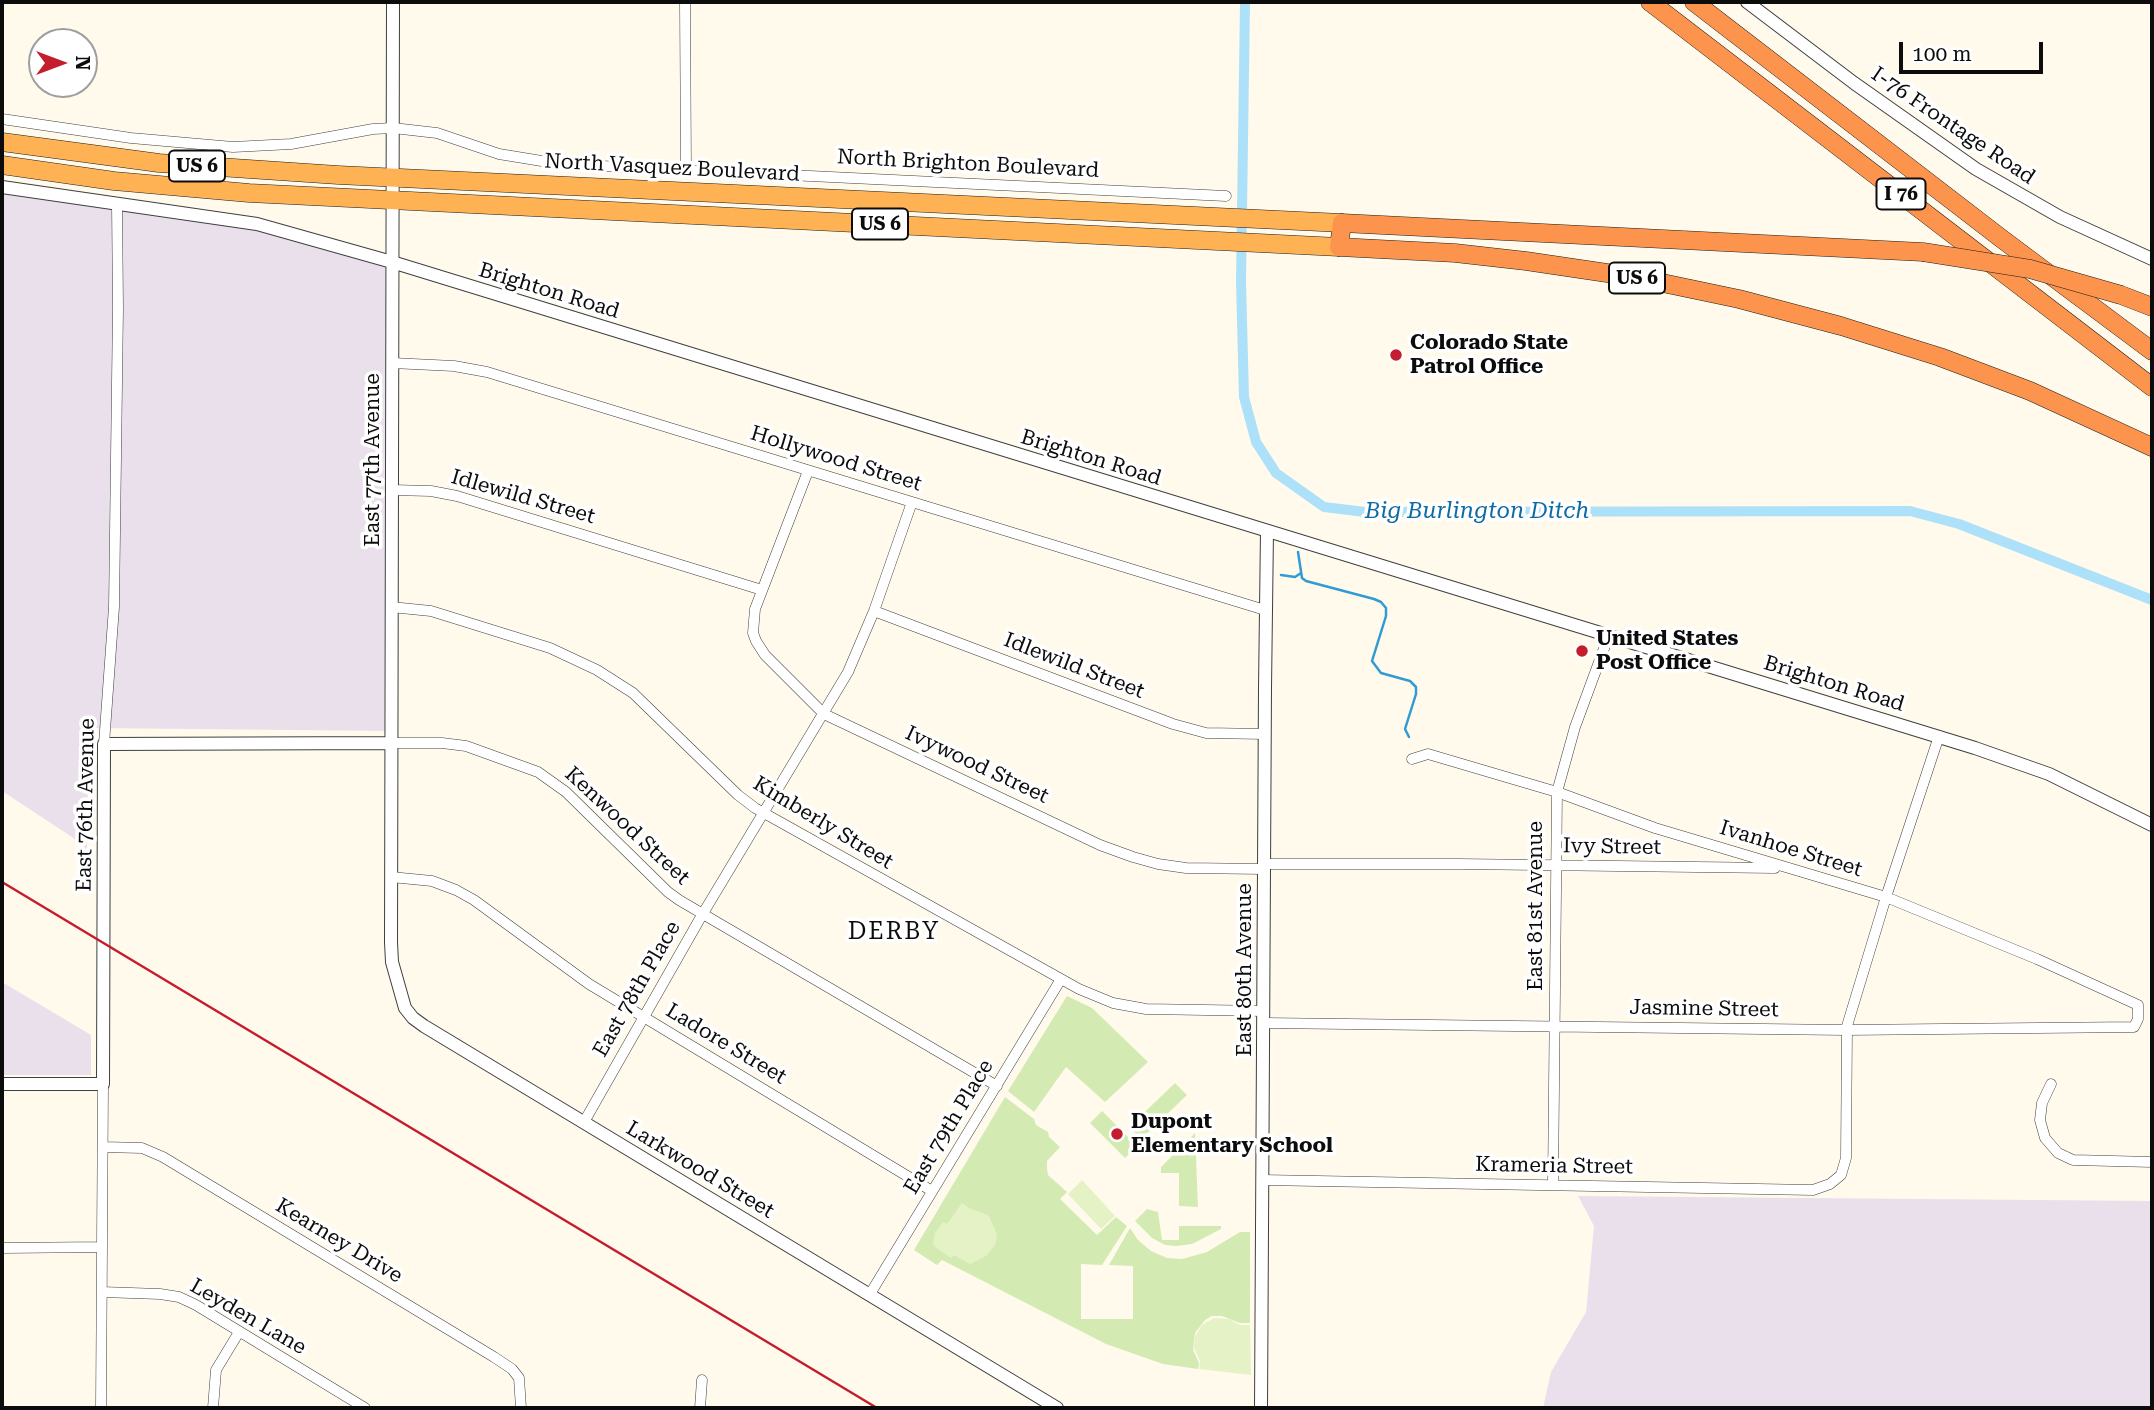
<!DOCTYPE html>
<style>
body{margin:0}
#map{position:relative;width:2154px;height:1410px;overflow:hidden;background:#fffaec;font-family:"Roboto Serif",serif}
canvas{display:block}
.frame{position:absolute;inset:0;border:4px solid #0c0c0c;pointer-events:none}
.north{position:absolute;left:28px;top:28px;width:70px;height:70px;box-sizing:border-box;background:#fff;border:2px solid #9e9e9e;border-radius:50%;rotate:90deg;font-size:19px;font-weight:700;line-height:28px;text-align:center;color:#0c0c0c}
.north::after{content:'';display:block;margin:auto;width:24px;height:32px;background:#c31d2e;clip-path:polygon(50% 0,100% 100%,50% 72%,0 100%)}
.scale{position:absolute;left:1899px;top:42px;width:144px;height:32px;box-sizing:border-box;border:4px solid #0c0c0c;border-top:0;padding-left:9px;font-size:21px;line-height:24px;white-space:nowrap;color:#0c0c0c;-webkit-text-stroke:5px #fff;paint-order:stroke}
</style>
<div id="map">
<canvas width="2154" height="1410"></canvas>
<div class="frame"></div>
<div class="north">N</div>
<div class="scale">100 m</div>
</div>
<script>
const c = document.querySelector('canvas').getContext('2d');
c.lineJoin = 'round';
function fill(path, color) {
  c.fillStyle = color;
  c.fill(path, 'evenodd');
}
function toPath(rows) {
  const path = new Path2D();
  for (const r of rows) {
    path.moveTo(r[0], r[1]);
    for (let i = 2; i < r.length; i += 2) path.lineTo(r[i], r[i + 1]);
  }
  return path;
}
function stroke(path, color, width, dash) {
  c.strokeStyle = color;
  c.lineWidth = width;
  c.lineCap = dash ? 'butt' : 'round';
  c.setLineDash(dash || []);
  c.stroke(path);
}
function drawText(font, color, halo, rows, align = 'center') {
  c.font = font + ' "Roboto Serif",serif';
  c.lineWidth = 7;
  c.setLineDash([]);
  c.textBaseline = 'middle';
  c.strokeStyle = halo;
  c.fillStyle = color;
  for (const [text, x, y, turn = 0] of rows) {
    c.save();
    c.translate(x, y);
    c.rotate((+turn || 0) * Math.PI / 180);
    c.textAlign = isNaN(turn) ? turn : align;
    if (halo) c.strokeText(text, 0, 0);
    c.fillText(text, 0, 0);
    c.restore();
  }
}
fill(toPath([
 [2,187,198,214,389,262,392,731,89,728,87,850,72,837,2,791],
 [2,982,91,1035,91,1075,2,1075],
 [1578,1196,2152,1201,2152,1408,1543,1408,1551,1372,1586,1312,1594,1226]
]), '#eae0ec');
fill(toPath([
 [1067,996,1092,1008,1148,1062,1105,1102,1066,1067,1034,1112,1008,1091],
 [1175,1083,1187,1095,1141,1139,1129,1127],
 [1005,1097,1034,1119,1036,1125,1048,1132,1049,1137,1060,1147,1047,1161,1047,1168,1048,1175,1067,1192,1060,1199,1097,1235,1116,1217,1127,1226,1102,1265,1081,1264,1081,1319,1133,1319,1133,1266,1109,1265,1130,1228,1138,1240,1151,1251,1167,1258,1182,1259,1207,1252,1240,1232,1250,1232,1250,1323,1240,1323,1222,1316,1212,1316,1205,1320,1195,1333,1193,1350,1199,1363,1198,1369,1163,1364,1106,1344,942,1260,937,1265,914,1250],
 [1102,1111,1137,1146,1125,1158,1090,1123],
 [1195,1133,1198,1207,1179,1206,1179,1173,1161,1173,1161,1167],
 [1147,1209,1158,1212,1162,1240,1179,1240,1179,1226,1221,1226,1221,1229,1192,1244,1176,1246,1165,1245,1152,1238,1135,1221]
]), '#d3ebb3');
fill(toPath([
 [1082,1180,1115,1216,1101,1229,1068,1194],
 [962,1203,969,1208,988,1215,995,1229,997,1237,995,1245,986,1256,970,1264,954,1255,951,1258,934,1246,933,1243,935,1233,943,1222,947,1224],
 [1214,1318,1229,1319,1240,1325,1250,1325,1251,1375,1199,1369,1200,1361,1194,1348,1195,1336,1202,1325]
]), '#e5f2c6');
stroke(toPath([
 [1298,552,1302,578,1306,581,1374,599,1381,602,1386,608,1386,616,1372,661,1381,673,1410,681,1416,687,1416,694,1405,729,1409,737],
 [1281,575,1295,577,1301,573]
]), '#309bd4', 2.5);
stroke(toPath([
 [1245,2,1241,282,1244,397,1256,442,1276,473,1324,507,1365,512,1910,511,1959,524,2152,600]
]), '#ade1f9', 10);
const minor = toPath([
 [685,2,686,170],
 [2,119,131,138,233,147,291,144,373,129,393,128,437,133,499,154,560,164,1226,196],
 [392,363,454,366,487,372,1265,610],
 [808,471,755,609,753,633,756,641,765,655,824,714,1100,845,1133,857,1158,864,1186,868,1264,869],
 [392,490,431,491,457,496,762,590],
 [391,607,431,611,550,648,597,670,633,693,738,795,755,808,1079,989,1113,1003,1146,1009,1264,1011],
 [874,611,1173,724,1206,733,1265,734],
 [391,743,442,743,466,746,538,772,566,792,668,892,679,900,997,1086],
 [104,744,114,607,118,308,117,203],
 [1264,864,1459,864,1775,868],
 [391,877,432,881,456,890,474,900,589,984,932,1191],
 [1264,1023,1846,1030,2134,1027,2138,1019,2138,1005,2037,959,1886,897,1655,828,1557,792,1428,754,1412,759],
 [2051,1084,2042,1103,2040,1120,2045,1138,2058,1153,2073,1160,2152,1162],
 [584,1122,702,915,848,672,874,611,912,502],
 [103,1147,142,1148,163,1157,494,1357,512,1369,519,1378,521,1408],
 [1262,1180,1813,1190,1830,1184,1841,1175,1846,1158,1847,1026,1886,897,1939,736],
 [1553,1185,1557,792,1575,727,1609,635],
 [2,1248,102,1247],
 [102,1292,160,1294,179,1297,196,1305,365,1408],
 [870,1294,1061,979],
 [101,1408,103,1084],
 [213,1408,216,1370,239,1332],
 [700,1408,702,1380]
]);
const tertiary = toPath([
 [393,2,391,942,392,962,405,1008,413,1018,424,1026,1057,1408],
 [1747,2,1854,83,1976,169,2060,217,2152,259],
 [2,187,257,224,392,262,1975,748,2049,774,2152,825],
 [2,1084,103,1084,104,744,391,743],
 [1261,1408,1265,688,1267,531]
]);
const trunk = toPath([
 [2,142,159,163,338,175,1342,223],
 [2,165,114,181,249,193,1339,247]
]);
const motorway = toPath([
 [1650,2,2152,387],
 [1694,2,2002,239,2152,351],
 [1923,252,1342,223,1339,247,1455,253,1526,261,1634,277,1739,299,1841,326,1940,357,2030,391,2152,447],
 [2121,295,2152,307]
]);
stroke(minor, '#3f3f3f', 11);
stroke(tertiary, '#3f3f3f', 14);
stroke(trunk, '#1d1d1d', 19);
stroke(motorway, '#1d1d1d', 19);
stroke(minor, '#fff', 10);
stroke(tertiary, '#fff', 12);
stroke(trunk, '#feb254', 18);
stroke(motorway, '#fc944d', 18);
stroke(toPath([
 [2,882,877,1408]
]), '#c31d2e', 2.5);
const motorwayBridge = toPath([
 [1923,252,2030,269,2121,295]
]);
stroke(motorwayBridge, '#1d1d1d', 19, []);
stroke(motorwayBridge, '#fc944d', 18);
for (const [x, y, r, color] of [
 [1396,355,7,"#c31d2e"],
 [1582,651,7,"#c31d2e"],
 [1117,1134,7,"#c31d2e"]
]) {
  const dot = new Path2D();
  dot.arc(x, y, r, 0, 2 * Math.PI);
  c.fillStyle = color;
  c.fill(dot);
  stroke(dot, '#fff', 2.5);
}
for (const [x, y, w] of [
 [197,166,56],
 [1901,194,49],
 [880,224,56],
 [1637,278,56]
]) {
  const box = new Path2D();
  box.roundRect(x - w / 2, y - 15.5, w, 31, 5);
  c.fillStyle = '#fff';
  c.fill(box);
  stroke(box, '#0c0c0c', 2);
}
drawText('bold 19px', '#0c0c0c', null, [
 ["US 6",197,166],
 ["I 76",1901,194],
 ["US 6",880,224],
 ["US 6",1637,278]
]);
drawText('21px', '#0c0c0c', '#fff', [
 ["I-76 Frontage Road",1953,126,34],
 ["North Brighton Boulevard",968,164,3],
 ["North Vasquez Boulevard",672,168,3],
 ["Brighton Road",549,291,17],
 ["Brighton Road",1091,458,17],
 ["Hollywood Street",836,459,17],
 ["East 77th Avenue",373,460,-90],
 ["Idlewild Street",523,497,16],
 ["Idlewild Street",1074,666,21],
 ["Brighton Road",1834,684,17],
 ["Ivywood Street",977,765,25],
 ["East 76th Avenue",86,805,-89],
 ["Kimberly Street",823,823,31],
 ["Kenwood Street",627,826,43],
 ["Ivy Street",1612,847,1],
 ["Ivanhoe Street",1791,849,17],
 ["East 81st Avenue",1536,906,-90],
 ["East 80th Avenue",1245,970,-90],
 ["East 78th Place",637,989,-60],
 ["Jasmine Street",1704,1009,1],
 ["Ladore Street",726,1044,31],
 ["East 79th Place",949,1127,-59],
 ["Krameria Street",1554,1166,1],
 ["Larkwood Street",700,1170,31],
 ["Kearney Drive",339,1241,31],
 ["Leyden Lane",248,1317,30]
]);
drawText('bold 21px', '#0c0c0c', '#fff', [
 ["Colorado State",1410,343],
 ["Patrol Office",1410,367],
 ["United States",1596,639],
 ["Post Office",1596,663],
 ["Dupont",1131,1122],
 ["Elementary School",1131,1146]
], 'left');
drawText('italic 23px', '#0f6ba4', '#fff', [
 ["Big Burlington Ditch",1477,511]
]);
c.letterSpacing = '2px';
drawText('24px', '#0c0c0c', '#fff', [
 ["DERBY",894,932]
]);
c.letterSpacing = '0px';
</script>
